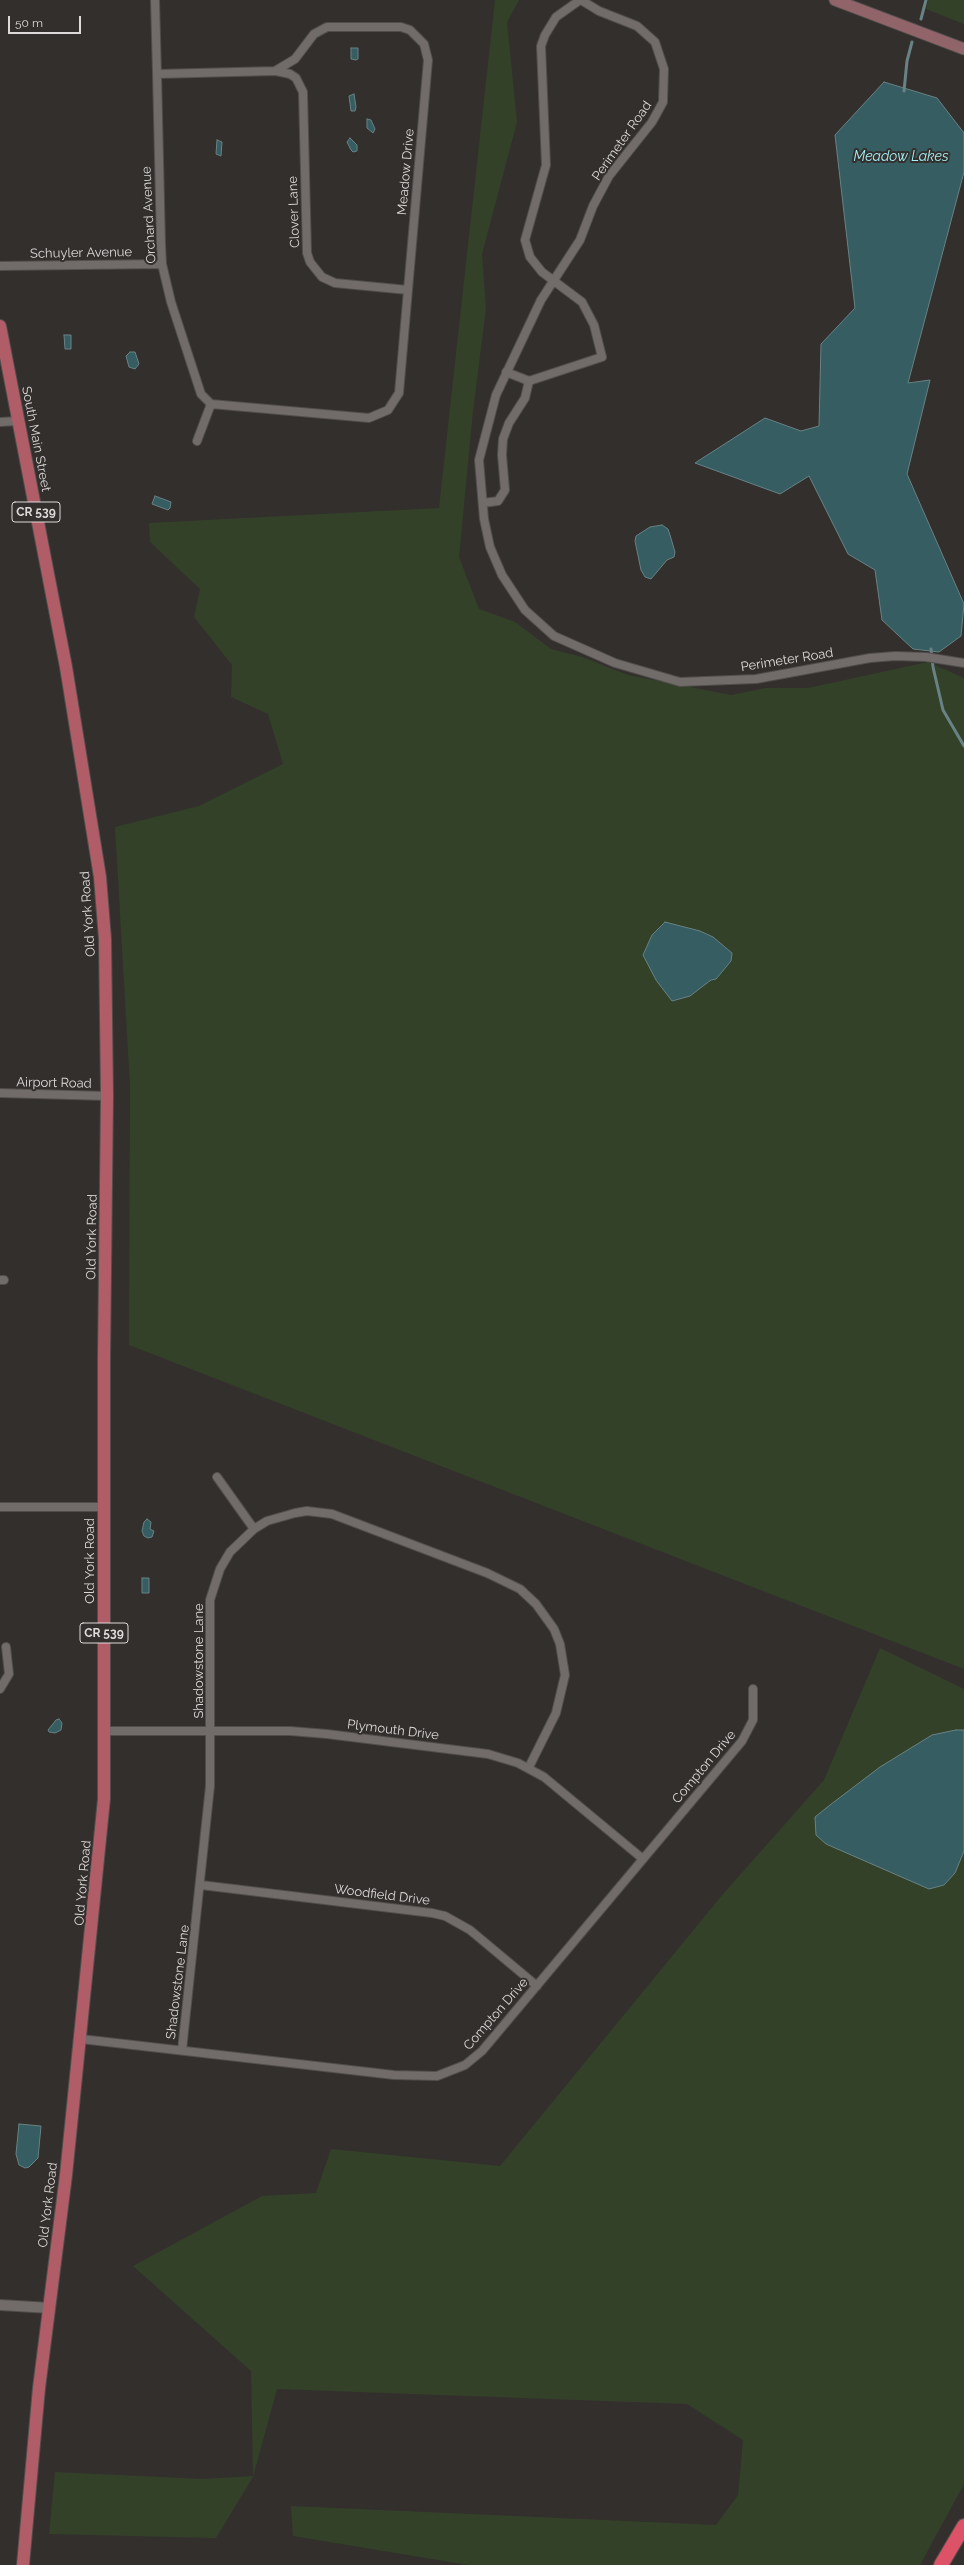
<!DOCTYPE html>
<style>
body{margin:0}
#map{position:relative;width:964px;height:2565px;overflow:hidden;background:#332f2d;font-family:Raleway,sans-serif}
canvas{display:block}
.scale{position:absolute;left:8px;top:16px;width:73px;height:18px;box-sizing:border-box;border:2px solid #dddad9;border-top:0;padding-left:5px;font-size:12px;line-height:14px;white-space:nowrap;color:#dddad9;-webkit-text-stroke:3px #332f2d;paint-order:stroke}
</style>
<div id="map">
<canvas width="964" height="2565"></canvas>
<div class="scale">50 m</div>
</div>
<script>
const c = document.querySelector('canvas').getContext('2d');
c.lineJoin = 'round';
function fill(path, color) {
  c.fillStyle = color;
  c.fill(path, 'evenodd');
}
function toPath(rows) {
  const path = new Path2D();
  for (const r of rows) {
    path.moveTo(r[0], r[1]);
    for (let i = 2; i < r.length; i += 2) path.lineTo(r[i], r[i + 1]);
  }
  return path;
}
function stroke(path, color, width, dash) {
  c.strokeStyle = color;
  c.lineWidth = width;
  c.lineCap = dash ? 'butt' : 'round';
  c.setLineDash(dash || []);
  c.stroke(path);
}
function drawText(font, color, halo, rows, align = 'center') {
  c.font = font + ' Raleway,sans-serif';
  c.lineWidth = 4;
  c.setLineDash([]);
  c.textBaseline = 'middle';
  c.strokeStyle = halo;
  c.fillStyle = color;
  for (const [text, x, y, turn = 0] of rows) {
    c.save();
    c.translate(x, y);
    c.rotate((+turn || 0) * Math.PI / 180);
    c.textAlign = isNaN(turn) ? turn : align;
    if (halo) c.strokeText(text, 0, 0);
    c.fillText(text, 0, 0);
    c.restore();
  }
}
fill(toPath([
 [495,0,519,0,507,22,517,122,482,254,486,308,473,411,459,557,479,609,515,622,551,649,582,657,628,675,731,695,765,688,808,688,928,662,964,678,964,1669,129,1345,130,1086,115,827,199,806,283,764,268,714,231,697,232,665,194,617,200,589,150,542,149,523,439,508],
 [928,0,964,0,964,24,926,9],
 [880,1648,964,1689,964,2484,920,2565,468,2565,293,2536,291,2506,716,2525,738,2495,743,2440,687,2404,277,2389,253,2477,216,2538,49,2534,55,2472,203,2479,253,2476,251,2371,133,2266,262,2196,316,2193,331,2149,500,2166,723,1894,824,1780]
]), '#344129');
const water = toPath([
 [351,48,358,48,358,59,356,60,351,59,351,48],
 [884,82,937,98,964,133,964,172,908,383,930,380,907,474,964,604,961,636,939,652,913,649,882,620,875,570,848,554,809,476,780,494,695,463,765,418,801,431,819,426,821,344,855,308,835,135,884,82],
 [354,94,356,107,355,111,351,111,349,96,354,94],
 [367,119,371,120,375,129,373,133,367,128,367,119],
 [350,138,357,145,357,151,353,152,351,150,347,142,350,138],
 [217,140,222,142,221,156,216,154,217,140],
 [64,335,71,335,71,349,65,349,64,335],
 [130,352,135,352,139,364,135,369,129,367,126,356,130,352],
 [155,496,171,502,170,508,168,510,152,504,155,496],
 [662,525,668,529,670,535,675,552,674,557,667,560,651,579,645,577,641,570,635,541,636,536,650,527,662,525],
 [665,922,700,931,713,937,732,953,731,961,716,979,711,980,690,996,672,1001,656,980,643,955,652,935,665,922],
 [147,1519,151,1522,150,1529,154,1531,152,1537,148,1538,144,1536,142,1531,144,1522,147,1519],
 [142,1578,149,1578,149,1593,142,1593,142,1578],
 [59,1719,62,1723,61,1730,55,1733,49,1732,48,1730,56,1720,59,1719],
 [956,1730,964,1730,964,1851,955,1873,944,1885,929,1889,826,1844,816,1835,815,1817,830,1805,880,1767,932,1735,956,1730],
 [19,2124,41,2126,38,2158,29,2167,25,2168,19,2165,16,2154,19,2124]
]);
fill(water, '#365d61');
stroke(water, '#688285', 1);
stroke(toPath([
 [921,19,926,0],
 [904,91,907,61,912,42],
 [931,649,933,667,943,710,964,746]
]), '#688285', 3);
const minor = toPath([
 [155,0,157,74,161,244,162,264,171,302,201,394,211,404,369,418,388,410,399,393,428,60,424,44,410,30,401,27,327,27,314,34,295,59,275,71,157,74],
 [581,0,599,11,637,26,655,42,664,69,663,102,652,122,609,176,593,206,580,240,541,300,496,395,479,460,484,519,490,547,502,575,525,610,554,636,615,663,680,682,756,679,870,658,895,656,926,657,964,663],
 [276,71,290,74,296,78,303,92,307,253,310,262,322,277,335,283,408,290],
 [0,266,162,264],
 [506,372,529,381,602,357,594,325,582,302,542,272,530,257,525,240,546,165,541,46,545,35,556,17,580,0],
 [0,422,18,421],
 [197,441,211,404],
 [483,503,498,501,505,490,502,455,503,439,509,423,525,398,529,381],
 [0,1093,107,1096],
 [0,1280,4,1280],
 [217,1477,254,1529],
 [0,1507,103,1507],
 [0,1689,9,1674,6,1647],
 [105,1731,290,1731,327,1734,488,1754,518,1763,544,1777,643,1859],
 [201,1885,432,1913,445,1916,470,1930,537,1986],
 [81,2039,394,2075,437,2076,465,2065,482,2051,742,1741,753,1720,753,1689],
 [182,2050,210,1786,210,1600,220,1569,230,1552,254,1529,267,1521,295,1513,307,1511,332,1514,487,1573,520,1589,536,1604,554,1629,560,1644,565,1675,556,1713,529,1767]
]);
const tertiary = toPath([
 [0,2305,50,2308]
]);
const secondary = toPath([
 [835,0,964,49]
]);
const primary = toPath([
 [0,326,66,667,100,877,105,939,107,1096,104,1359,104,1799,66,2175,39,2388,23,2565]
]);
const motorway = toPath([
 [941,2565,964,2526]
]);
stroke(minor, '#514e4c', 10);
stroke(tertiary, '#514e4c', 12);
stroke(secondary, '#514e4c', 13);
stroke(primary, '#514e4c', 14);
stroke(motorway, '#514e4c', 16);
stroke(minor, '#716c6a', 8);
stroke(tertiary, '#716c6a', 10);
stroke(secondary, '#916469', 11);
stroke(primary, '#b15d68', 12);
stroke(motorway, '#dc5367', 14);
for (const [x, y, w] of [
 [36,512,48],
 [104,1633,48]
]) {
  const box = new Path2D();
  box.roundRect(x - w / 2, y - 10, w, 20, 3);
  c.fillStyle = '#332f2d';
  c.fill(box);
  stroke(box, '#dddad9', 1);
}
drawText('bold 12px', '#dddad9', null, [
 ["CR 539",36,512],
 ["CR 539",104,1633]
]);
drawText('13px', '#dddad9', '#332f2d', [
 ["Perimeter Road",622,141,-55],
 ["Meadow Drive",406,172,-85],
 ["Clover Lane",294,212,-92],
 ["Orchard Avenue",149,215,-93],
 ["Schuyler Avenue",81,253,-1],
 ["South Main Street",36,439,79],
 ["Perimeter Road",787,660,-9],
 ["Old York Road",88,914,-94],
 ["Airport Road",54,1083,1],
 ["Old York Road",92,1237,-89],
 ["Old York Road",90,1561,-90],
 ["Shadowstone Lane",199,1661,-90],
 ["Plymouth Drive",393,1730,7],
 ["Compton Drive",704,1767,-50],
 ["Old York Road",83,1883,-85],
 ["Woodfield Drive",382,1895,7],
 ["Shadowstone Lane",178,1982,-83],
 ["Compton Drive",496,2014,-49],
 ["Old York Road",48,2205,-83]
]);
drawText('italic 14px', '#a5f1f8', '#332f2d', [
 ["Meadow Lakes",901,157]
]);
</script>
